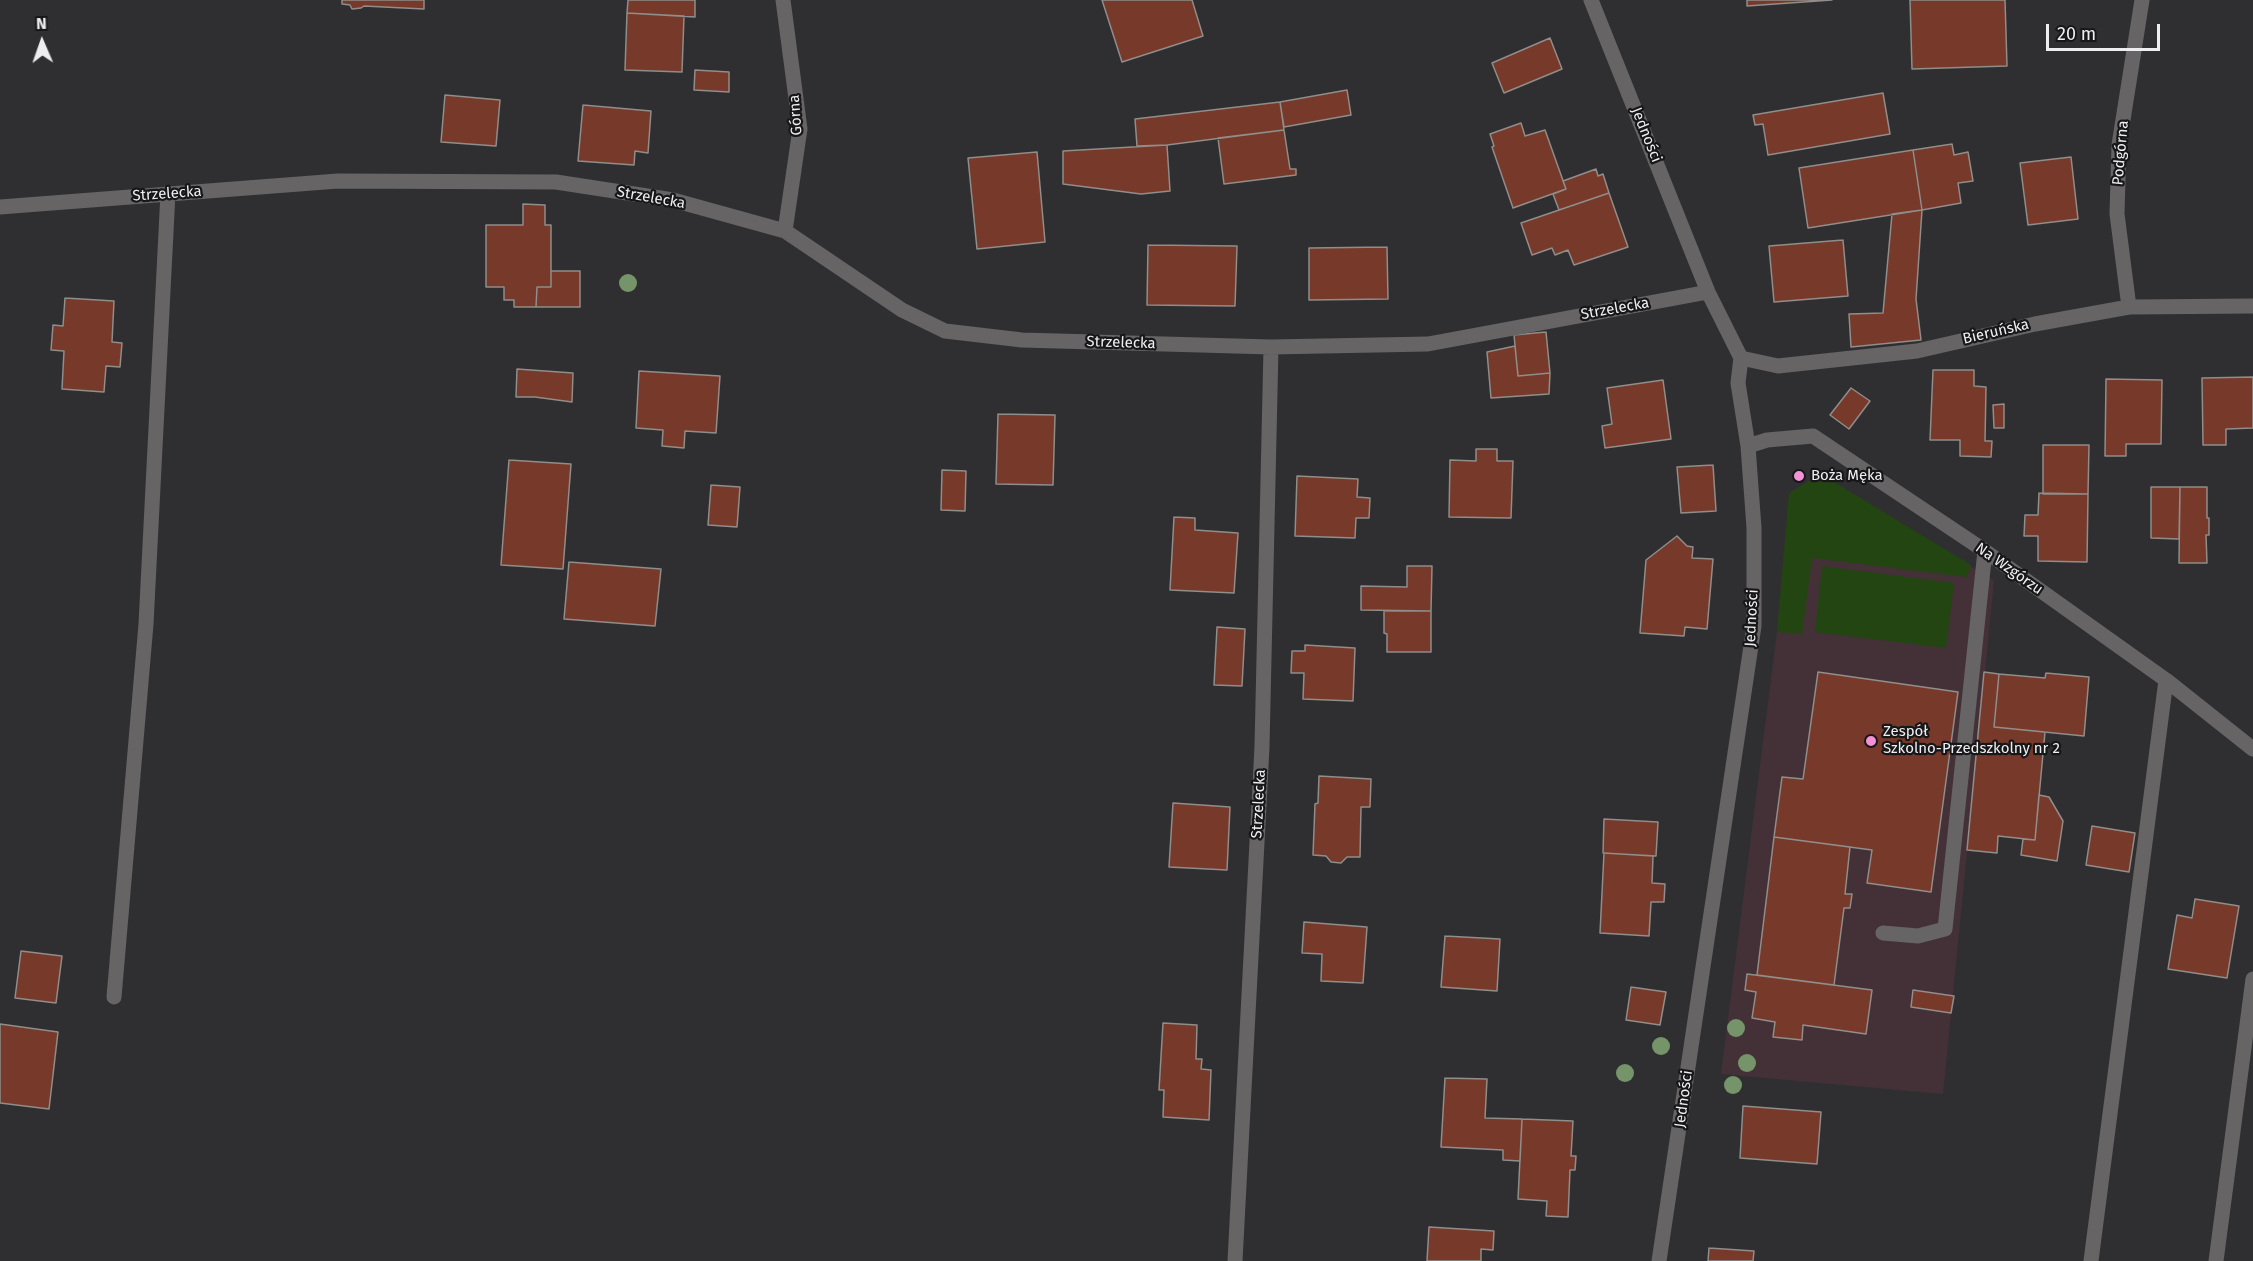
<!DOCTYPE html>
<meta charset="utf-8">
<style>
body{margin:0}
#map{position:relative;width:2253px;height:1261px;overflow:hidden;background:#2f2f32;font-family:"Fira Sans",sans-serif}
canvas{display:block}
.north{position:absolute;left:12px;top:12px;width:60px;height:60px;-webkit-text-stroke:4px #171719;paint-order:stroke;rotate:358deg;font-size:16px;font-weight:700;line-height:24px;text-align:center;color:#eeeef0}
.north::after{content:'';display:block;margin:auto;width:21px;height:27px;background:#eeeef0;clip-path:polygon(50% 0,100% 100%,50% 72%,0 100%)}
.scale{position:absolute;left:2046px;top:24px;width:114px;height:27px;box-sizing:border-box;border:3px solid #eeeef0;border-top:0;padding-left:8px;font-size:18px;line-height:21px;white-space:nowrap;color:#eeeef0;-webkit-text-stroke:4px #171719;paint-order:stroke}
</style>
<div id="map">
<canvas width="2253" height="1261"></canvas>
<div class="north">N</div>
<div class="scale">20 m</div>
</div>
<script>
const c = document.querySelector('canvas').getContext('2d');
c.lineJoin = 'round';
function fill(path, color) {
  c.fillStyle = color;
  c.fill(path, 'evenodd');
}
function toPath(rows) {
  const path = new Path2D();
  for (const r of rows) {
    path.moveTo(r[0], r[1]);
    for (let i = 2; i < r.length; i += 2) path.lineTo(r[i], r[i + 1]);
  }
  return path;
}
function stroke(path, color, width, dash) {
  c.strokeStyle = color;
  c.lineWidth = width;
  c.lineCap = dash ? 'butt' : 'round';
  c.setLineDash(dash || []);
  c.stroke(path);
}
function drawText(font, color, halo, rows, align = 'center') {
  c.font = font + ' "Fira Sans",sans-serif';
  c.lineWidth = 4.5;
  c.setLineDash([]);
  c.textBaseline = 'middle';
  c.strokeStyle = halo;
  c.fillStyle = color;
  for (const [text, x, y, turn = 0] of rows) {
    c.save();
    c.translate(x, y);
    c.rotate((+turn || 0) * Math.PI / 180);
    c.textAlign = isNaN(turn) ? turn : align;
    if (halo) c.strokeText(text, 0, 0);
    c.fillText(text, 0, 0);
    c.restore();
  }
}
fill(toPath([
 [1821,474,1994,581,1943,1094,1721,1074,1777,632,1789,493]
]), '#443137');
fill(toPath([
 [1821,474,1971,565,1967,577,1812,558,1802,634,1777,632,1789,493],
 [1822,566,1954,583,1946,648,1815,632]
]), '#234511');
const building = toPath([
 [342,0,424,0,424,9,364,6,361,8,352,9,350,5,342,4,342,0],
 [628,0,695,0,695,17,627,13,628,0],
 [1102,0,1192,0,1203,36,1122,62,1102,0],
 [1747,0,1832,0,1747,6,1747,0],
 [1910,0,2005,0,2007,66,1912,69,1910,0],
 [627,13,684,16,682,72,625,70,627,13],
 [1550,38,1562,69,1504,93,1492,63,1550,38],
 [695,70,729,72,729,92,694,90,695,70],
 [1347,90,1351,115,1284,127,1280,102,1347,90],
 [1883,93,1890,134,1768,155,1763,124,1755,125,1753,115,1883,93],
 [445,95,500,100,496,146,441,142,445,95],
 [1280,102,1284,130,1167,145,1137,146,1135,119,1280,102],
 [583,105,651,111,648,153,635,151,634,165,578,161,583,105],
 [1521,123,1525,136,1545,130,1566,189,1513,208,1492,147,1494,146,1490,134,1521,123],
 [1284,130,1290,169,1296,169,1296,175,1224,184,1218,138,1284,130],
 [1952,144,1954,155,1968,152,1973,181,1958,183,1961,203,1922,210,1913,150,1952,144],
 [1167,145,1170,191,1141,194,1063,184,1063,151,1167,145],
 [1913,150,1922,210,1808,228,1799,168,1913,150],
 [1037,152,1045,242,977,249,968,158,1037,152],
 [2071,157,2078,219,2028,225,2020,163,2071,157],
 [1596,169,1598,176,1603,174,1609,193,1559,210,1553,194,1566,189,1563,181,1596,169],
 [1609,193,1628,247,1574,265,1568,250,1555,255,1552,248,1532,255,1521,223,1609,193],
 [523,204,545,205,545,225,551,225,551,287,537,287,536,307,514,307,514,300,504,300,504,287,486,287,486,225,523,225,523,204],
 [1922,210,1916,299,1921,340,1851,347,1849,314,1883,313,1892,214,1922,210],
 [1843,240,1848,296,1774,302,1769,246,1843,240],
 [1148,245,1237,246,1235,306,1147,305,1148,245],
 [1387,247,1388,299,1309,300,1309,248,1387,247],
 [551,271,580,271,580,307,536,307,537,287,551,287,551,271],
 [65,298,114,301,112,342,122,343,120,367,106,366,104,392,62,389,64,351,51,350,53,325,63,326,65,298],
 [1546,332,1550,373,1518,376,1514,335,1546,332],
 [1515,346,1518,376,1550,373,1549,394,1491,398,1487,352,1515,346],
 [517,369,573,373,572,402,535,397,516,397,517,369],
 [1933,370,1974,370,1974,386,1986,387,1985,441,1992,441,1991,457,1960,456,1960,440,1930,440,1933,370],
 [639,371,720,376,716,433,685,431,684,448,662,446,663,430,636,428,639,371],
 [2253,377,2253,428,2226,429,2226,445,2203,445,2202,378,2253,377],
 [2106,379,2162,380,2161,444,2126,444,2126,456,2105,456,2106,379],
 [1663,380,1671,439,1605,448,1602,426,1612,424,1607,388,1663,380],
 [1851,388,1870,401,1849,429,1830,415,1851,388],
 [2004,404,2004,428,1994,428,1993,405,2004,404],
 [998,414,1055,415,1053,485,996,484,998,414],
 [2043,445,2089,445,2088,494,2043,494,2043,445],
 [1476,449,1497,449,1497,461,1513,461,1511,518,1449,517,1450,460,1476,461,1476,449],
 [509,460,571,464,563,569,501,565,509,460],
 [1713,465,1716,511,1681,513,1677,467,1713,465],
 [942,470,966,471,965,511,941,510,942,470],
 [1297,476,1358,479,1357,497,1370,498,1369,518,1356,518,1355,538,1295,536,1297,476],
 [711,485,740,487,737,527,708,525,711,485],
 [2151,487,2180,487,2179,539,2151,538,2151,487],
 [2180,487,2207,487,2207,518,2209,518,2209,535,2206,535,2207,563,2179,563,2180,487],
 [2039,493,2088,494,2087,562,2038,561,2038,536,2024,536,2025,515,2038,515,2039,493],
 [1174,517,1195,518,1195,530,1238,533,1234,593,1170,590,1174,517],
 [1677,536,1687,546,1693,547,1692,558,1713,559,1707,629,1685,627,1684,636,1640,633,1646,560,1677,536],
 [569,562,661,569,655,626,564,619,569,562],
 [1407,566,1432,566,1431,611,1361,610,1361,586,1407,587,1407,566],
 [1384,611,1431,611,1431,652,1387,652,1387,634,1384,633,1384,611],
 [1217,627,1245,629,1242,686,1214,685,1217,627],
 [1305,645,1355,648,1353,701,1303,699,1304,673,1291,673,1292,651,1305,651,1305,645],
 [1818,672,1958,692,1931,892,1867,883,1872,850,1774,837,1782,777,1803,779,1818,672],
 [1984,672,1999,674,1994,727,2045,732,2035,840,1998,836,1997,853,1967,850,1984,672],
 [2046,673,2089,677,2084,736,1994,727,1999,674,2045,678,2046,673],
 [1319,776,1371,779,1370,807,1361,807,1360,857,1347,857,1341,863,1331,862,1326,856,1313,855,1315,804,1318,803,1319,776],
 [2039,795,2049,797,2063,821,2057,861,2021,855,2023,839,2035,840,2039,795],
 [1173,803,1230,807,1227,870,1169,867,1173,803],
 [1604,819,1658,822,1656,856,1603,853,1604,819],
 [2092,826,2135,833,2129,872,2086,865,2092,826],
 [1774,837,1850,847,1845,894,1852,894,1850,908,1844,908,1834,985,1757,975,1774,837],
 [1604,853,1653,856,1652,883,1665,884,1664,902,1651,902,1649,936,1600,933,1604,853],
 [2195,899,2239,906,2227,978,2168,969,2177,915,2192,918,2195,899],
 [1304,922,1367,927,1363,983,1321,981,1322,954,1302,953,1304,922],
 [1445,936,1500,939,1497,991,1441,987,1445,936],
 [21,951,62,956,56,1003,15,998,21,951],
 [1747,974,1872,990,1866,1034,1803,1025,1802,1040,1773,1037,1775,1022,1752,1018,1756,992,1745,990,1747,974],
 [1631,987,1666,992,1660,1025,1626,1020,1631,987],
 [1913,990,1954,996,1951,1013,1911,1007,1913,990],
 [1163,1023,1197,1025,1196,1059,1202,1059,1201,1069,1211,1070,1209,1120,1163,1117,1164,1090,1159,1090,1163,1023],
 [0,1024,58,1032,49,1109,0,1103,0,1024],
 [1445,1078,1487,1079,1485,1118,1522,1119,1520,1161,1503,1160,1503,1150,1441,1147,1445,1078],
 [1743,1106,1821,1112,1817,1164,1740,1158,1743,1106],
 [1522,1119,1573,1121,1571,1156,1576,1156,1575,1170,1570,1170,1568,1217,1546,1216,1547,1201,1518,1199,1522,1119],
 [1429,1227,1494,1231,1493,1250,1481,1249,1481,1261,1427,1261,1429,1227],
 [1709,1248,1754,1251,1753,1261,1708,1261,1709,1248]
]);
fill(building, '#773929');
stroke(building, '#908d8b', 1.5);
stroke(toPath([
 [783,0,800,129,785,231],
 [1591,0,1708,292,1741,358,1738,383,1748,446,1754,528,1754,626,1659,1261],
 [0,207,338,181,556,182,673,200,785,231,902,310,945,331,1022,340,1271,347,1428,344,1708,292],
 [2129,307,2117,214,2119,145,2142,0],
 [1741,358,1778,366,1917,351,2035,324,2129,307,2253,306],
 [1748,446,1767,440,1813,436,1985,551,2166,680,2253,749],
 [1883,933,1918,936,1945,929,1985,551],
 [114,997,146,624,168,193],
 [1235,1261,1262,747,1271,347],
 [2091,1261,2166,680],
 [2216,1261,2253,979]
]), '#666464', 15);
c.fillStyle = '#75946a';
for (const [x, y] of [
 [628,283],
 [1736,1028],
 [1661,1046],
 [1747,1063],
 [1625,1073],
 [1733,1085]
]) {
  c.beginPath();
  c.arc(x, y, 9, 0, 2 * Math.PI);
  c.fill();
}
for (const [x, y, r, color] of [
 [1799,476,6,"#f391d5"],
 [1871,741,6,"#f391d5"]
]) {
  const dot = new Path2D();
  dot.arc(x, y, r, 0, 2 * Math.PI);
  c.fillStyle = color;
  c.fill(dot);
  stroke(dot, '#171719', 2);
}
drawText('15px', '#eeeef0', '#171719', [
 ["Górna",796,115,-94],
 ["Jedności",1646,135,68],
 ["Podgórna",2121,153,-85],
 ["Strzelecka",167,194,-4],
 ["Strzelecka",651,198,10],
 ["Strzelecka",1615,309,-10],
 ["Bieruńska",1996,332,-13],
 ["Strzelecka",1121,343,2],
 ["Na Wzgórzu",2009,569,35],
 ["Jedności",1752,618,-87],
 ["Strzelecka",1259,804,-87],
 ["Jedności",1684,1099,-82]
]);
drawText('15px', '#eeeef0', '#171719', [
 ["Boża Męka",1811,476],
 ["Zespół",1883,732],
 ["Szkolno-Przedszkolny nr 2",1883,749]
], 'left');
</script>
